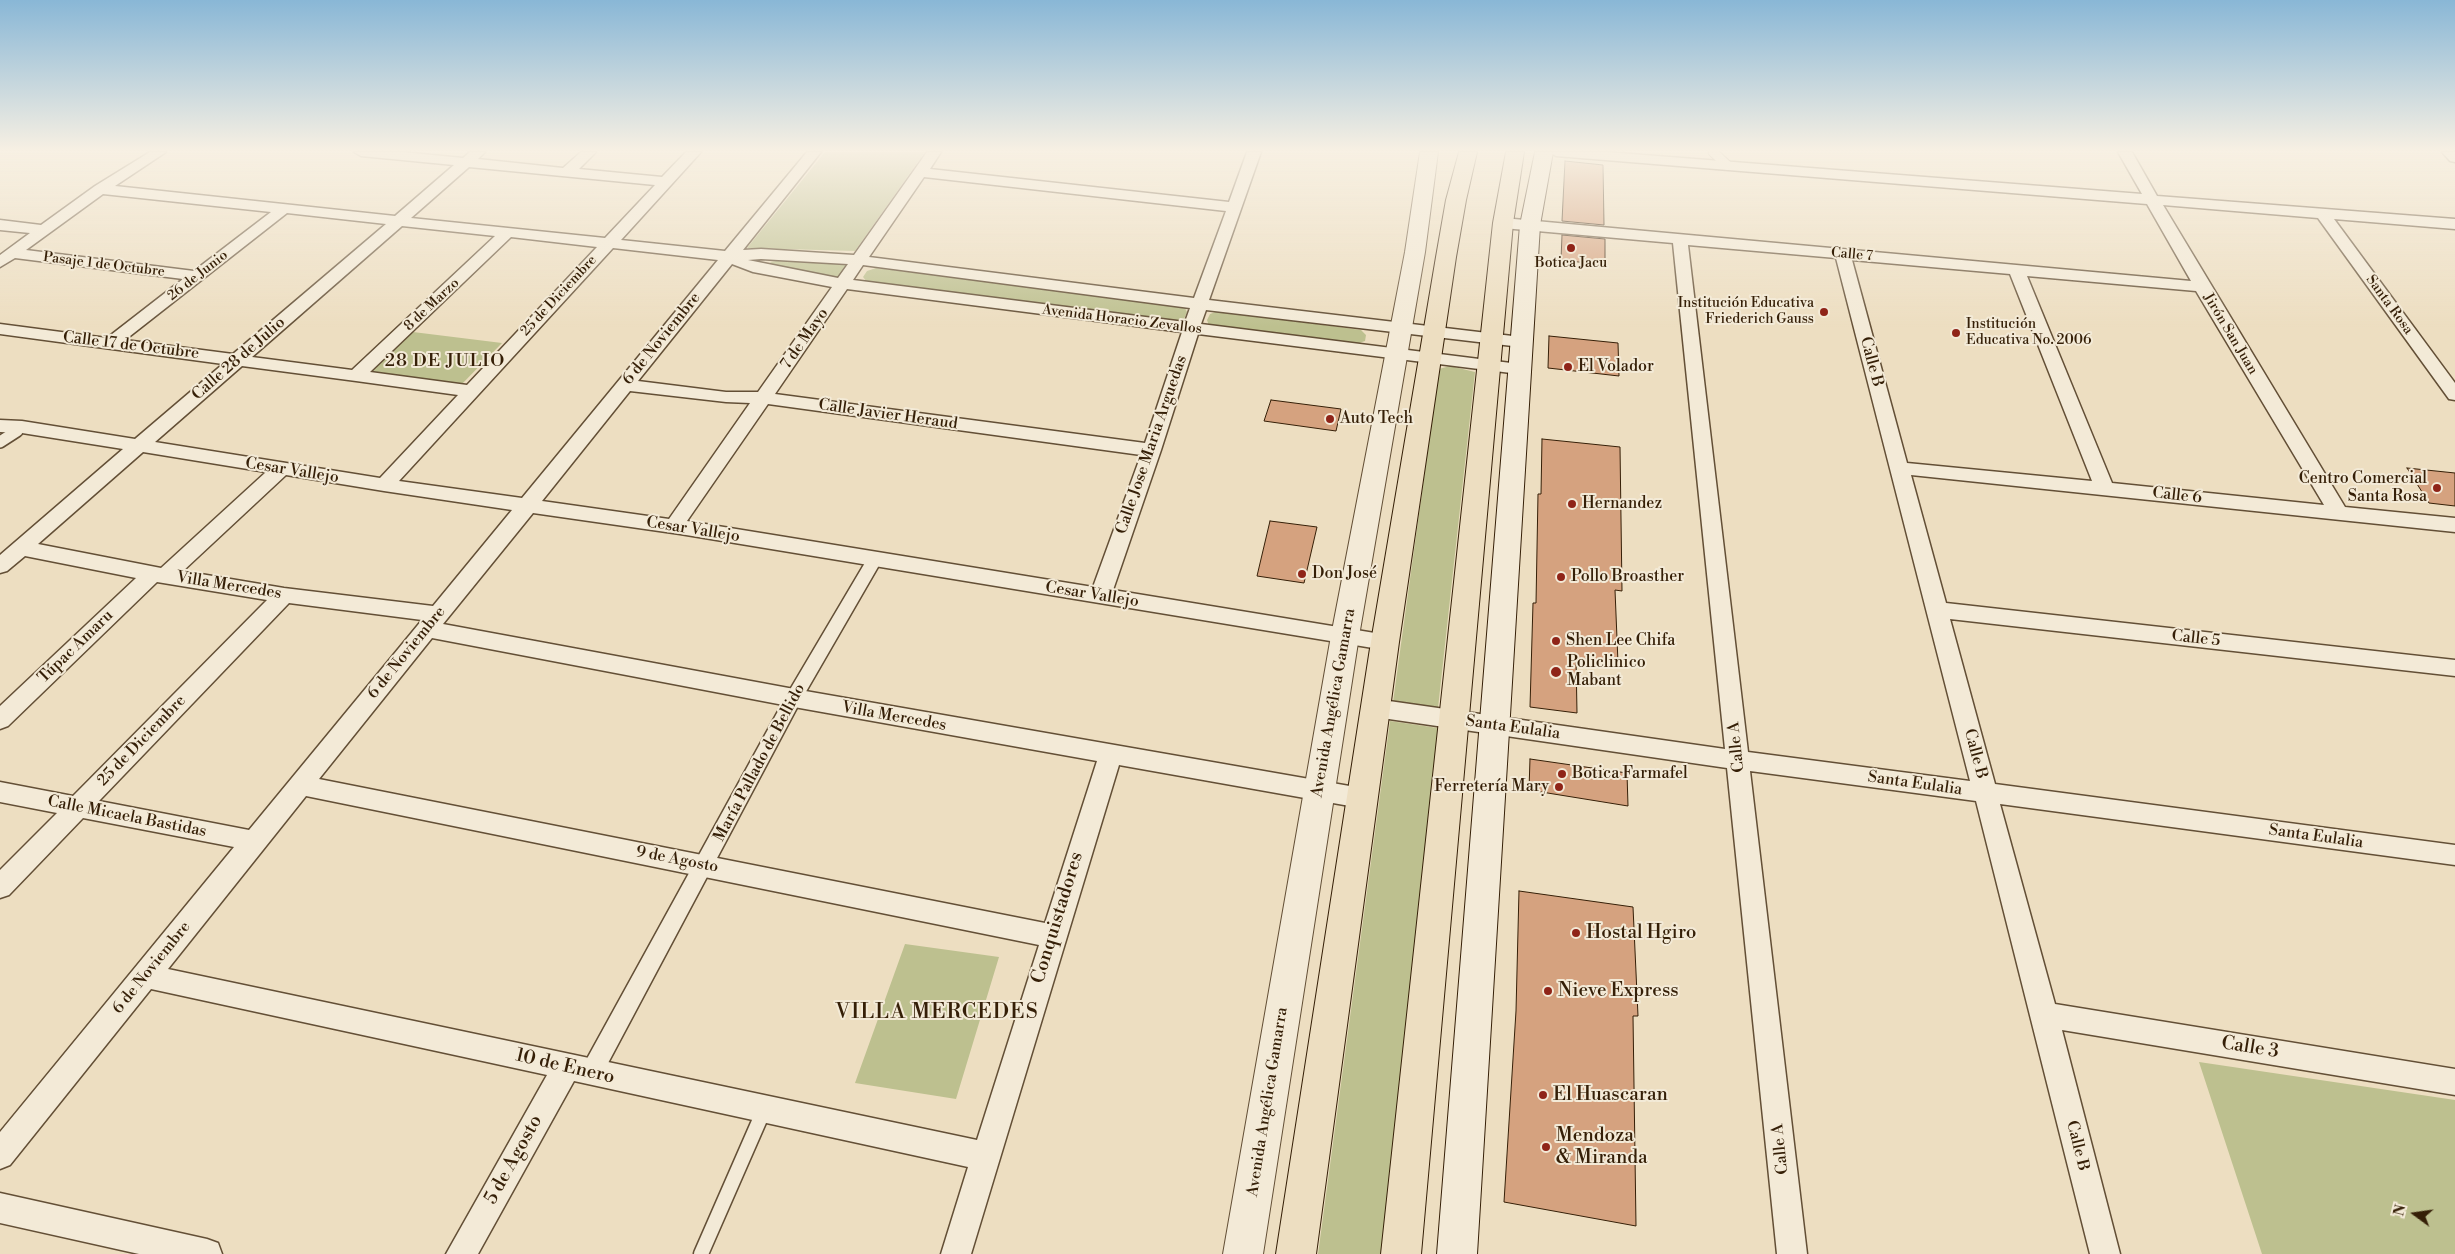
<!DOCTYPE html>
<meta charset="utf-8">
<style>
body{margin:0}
#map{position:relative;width:2455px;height:1254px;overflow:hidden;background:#eddec1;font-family:"Libre Bodoni",serif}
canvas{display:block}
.north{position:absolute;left:2390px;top:1189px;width:50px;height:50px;-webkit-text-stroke:4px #f3ead7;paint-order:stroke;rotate:284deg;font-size:14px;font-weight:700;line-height:20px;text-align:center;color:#351f07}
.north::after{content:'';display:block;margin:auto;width:18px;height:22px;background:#351f07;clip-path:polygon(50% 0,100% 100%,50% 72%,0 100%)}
</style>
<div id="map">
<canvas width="2455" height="1254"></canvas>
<div class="north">N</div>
</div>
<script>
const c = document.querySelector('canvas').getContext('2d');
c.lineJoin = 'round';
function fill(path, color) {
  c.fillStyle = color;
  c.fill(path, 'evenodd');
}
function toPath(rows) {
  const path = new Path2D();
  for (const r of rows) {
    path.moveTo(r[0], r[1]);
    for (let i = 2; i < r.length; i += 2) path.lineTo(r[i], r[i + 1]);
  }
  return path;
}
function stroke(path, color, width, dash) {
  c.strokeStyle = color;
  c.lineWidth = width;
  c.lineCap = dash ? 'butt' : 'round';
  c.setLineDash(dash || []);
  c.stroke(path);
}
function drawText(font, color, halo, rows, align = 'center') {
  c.font = font + ' "Libre Bodoni",serif';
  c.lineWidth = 4;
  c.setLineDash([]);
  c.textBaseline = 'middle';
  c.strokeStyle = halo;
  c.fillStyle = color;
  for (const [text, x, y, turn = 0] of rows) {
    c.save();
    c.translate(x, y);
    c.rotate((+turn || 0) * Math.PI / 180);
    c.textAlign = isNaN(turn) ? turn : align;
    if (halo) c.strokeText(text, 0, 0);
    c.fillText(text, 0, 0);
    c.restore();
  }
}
fill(toPath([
 [825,152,925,152,855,251,747,248],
 [781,260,853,263,840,279,775,267,770,262],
 [876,268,1184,306,1187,312,1184,319,1180,322,867,282,863,277,867,271],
 [1218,311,1361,330,1366,335,1365,341,1356,344,1209,326,1207,320,1210,314],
 [413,332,502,343,462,384,370,373],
 [1450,366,1475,372,1438,708,1393,702,1439,369],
 [1390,721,1438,728,1381,1254,1318,1254],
 [905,944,999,957,956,1099,855,1083],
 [2199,1062,2455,1100,2455,1254,2262,1254]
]), '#bdc08f');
const building = toPath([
 [1565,161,1603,165,1604,225,1562,221,1565,161],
 [1562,235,1605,239,1605,265,1561,260,1562,235],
 [1549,336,1618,343,1619,376,1548,368,1549,336],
 [1271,400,1341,409,1336,431,1264,421,1271,400],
 [1542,439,1620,447,1622,591,1615,590,1618,663,1576,658,1577,713,1530,707,1533,603,1536,603,1538,494,1541,494,1542,439],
 [2407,468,2455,473,2455,506,2429,503,2407,468],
 [1270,521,1317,527,1304,583,1257,576,1270,521],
 [1530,759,1627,773,1628,806,1529,790,1530,759],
 [1519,891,1633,907,1638,1016,1633,1016,1636,1226,1504,1202,1516,1011,1519,891]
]);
fill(building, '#d5a27f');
stroke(building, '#351f07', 1);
const serviceFar2 = toPath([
 [1713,152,1727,165],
 [15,432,22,427]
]);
const serviceFar1 = toPath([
 [0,442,17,431]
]);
const service = toPath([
 [701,1254,764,1110]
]);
const pedestrian = toPath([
 [874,555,879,556,882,560,800,702,599,1080,591,1083,583,1080,580,1073,583,1066,788,693,869,556,874,555]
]);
const minor = toPath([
 [150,152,166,152,115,186,395,216,454,165,361,156,354,152,402,152,463,158,470,152,485,152,478,159,563,168,581,152,596,152,579,169,662,177,686,152,701,152,621,240,725,251,807,152,821,152,743,250,761,249,854,255,927,152,941,152,930,169,1229,202,1247,152,1261,152,1209,300,1521,337,1527,338,1530,342,1527,346,1521,347,1206,310,1201,324,1519,364,1525,365,1528,369,1525,373,1519,374,1198,334,1161,450,1113,590,1393,636,1396,642,1393,648,1385,650,680,534,533,513,443,624,794,689,1361,788,1369,791,1373,798,1369,805,1361,808,1119,765,971,1254,941,1254,968,1167,574,1081,478,1254,446,1254,547,1075,151,989,10,1165,0,1169,0,1132,234,847,83,818,9,895,0,898,0,870,57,813,0,802,0,782,73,796,267,600,157,582,8,726,0,729,0,706,136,578,25,556,7,571,0,573,0,555,123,449,22,433,0,432,0,420,22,421,135,439,223,364,0,334,0,324,107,338,183,279,15,258,0,267,0,255,30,233,0,230,0,220,41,225,95,186,150,152],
 [469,167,655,185,605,238,411,218,469,167],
 [924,177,1226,211,1194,298,869,257,924,177],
 [103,194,271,212,194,271,26,250,103,194],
 [287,213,386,224,233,354,125,340,287,213],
 [402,226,495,236,352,370,252,357,402,226],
 [511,237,597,247,467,385,370,372,511,237],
 [613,248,718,260,522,498,399,481,613,248],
 [761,259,848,264,838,278,748,260,761,259],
 [732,264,753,272,832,287,758,392,726,392,638,381,732,264],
 [863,265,1190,308,1185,322,853,280,863,265],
 [847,289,1182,332,1145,443,775,394,847,289],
 [242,366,356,381,458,395,380,478,155,442,242,366],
 [630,391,726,402,750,403,669,519,542,501,630,391],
 [768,404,1141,455,1093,587,687,521,768,404],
 [143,452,266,472,161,568,38,544,143,452],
 [286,475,384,491,512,510,433,606,284,588,183,571,286,475],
 [289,603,422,620,249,830,99,801,289,603],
 [432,638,794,707,1097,761,1045,923,319,779,432,638],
 [306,796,1039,945,977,1140,168,969,306,796],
 [1549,152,1606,152,2142,194,2118,152,2132,152,2157,196,2455,219,2455,229,2334,219,2455,383,2455,400,2449,399,2318,218,2163,205,2345,507,2455,518,2455,532,1911,475,1946,603,2455,660,2455,676,1950,619,1995,784,2455,845,2455,865,2000,804,2055,1004,2455,1069,2455,1095,2062,1030,2120,1254,2090,1254,1976,801,1750,771,1807,1254,1777,1254,1727,768,1375,717,1367,714,1364,708,1367,702,1375,699,1725,749,1673,243,1503,228,1495,223,1503,218,2191,281,2147,204,1556,156,1549,152],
 [1688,245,1836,258,1970,781,1748,752,1688,245],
 [1852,260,2010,274,2092,481,1907,463,1852,260],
 [2027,276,2196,291,2324,505,2112,483,2027,276],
 [2442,152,2455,152,2455,162,2450,161,2442,152],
 [0,1193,207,1239,218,1243,222,1254,139,1254,0,1223,0,1193]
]);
const tertiary = toPath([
 [1420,152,1438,152,1425,252,1359,636,1263,1254,1223,1254,1331,636,1405,252,1420,152]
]);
const secondary = toPath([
 [1535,152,1553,152,1540,225,1477,1254,1437,1254,1520,225,1535,152]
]);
const primary = toPath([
 [1459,152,1477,152,1466,200,1456,257,1399,642,1316,1254,1276,1254,1371,642,1436,257,1446,200,1459,152],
 [1506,152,1524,152,1513,223,1421,1254,1381,1254,1493,223,1506,152]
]);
stroke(serviceFar2, '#634f36', 11);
stroke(serviceFar1, '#634f36', 14);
stroke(service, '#634f36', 17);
stroke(pedestrian, '#634f36', 3);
stroke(minor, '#634f36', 3);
stroke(tertiary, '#634f36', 2);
stroke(secondary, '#351f07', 2);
stroke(primary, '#351f07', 2);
stroke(serviceFar2, '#f3ead7', 9);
stroke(serviceFar1, '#f3ead7', 11);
stroke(service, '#f3ead7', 14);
fill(pedestrian, '#f3ead7');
fill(minor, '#f3ead7');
fill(tertiary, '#f3ead7');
fill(secondary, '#f3ead7');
fill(primary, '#eddec1');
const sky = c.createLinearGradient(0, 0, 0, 327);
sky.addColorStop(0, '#89b7d6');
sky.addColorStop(0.46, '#f7f0e3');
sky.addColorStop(1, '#f7f0e300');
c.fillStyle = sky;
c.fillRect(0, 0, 2455, 327);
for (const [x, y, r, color] of [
 [1571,248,5,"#8f2418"],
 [1824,312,5,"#8f2418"],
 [1956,333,5,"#8f2418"],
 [1568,367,5,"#8f2418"],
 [1330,419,5,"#8f2418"],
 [2437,488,5,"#8f2418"],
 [1572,504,5,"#8f2418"],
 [1302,574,5,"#8f2418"],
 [1561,577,5,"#8f2418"],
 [1556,641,5,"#8f2418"],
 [1556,672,6,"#8f2418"],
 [1562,774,5,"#8f2418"],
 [1559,787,5,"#8f2418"],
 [1576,933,5,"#8f2418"],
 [1548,991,5,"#8f2418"],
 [1543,1095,5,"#8f2418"],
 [1546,1147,5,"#8f2418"]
]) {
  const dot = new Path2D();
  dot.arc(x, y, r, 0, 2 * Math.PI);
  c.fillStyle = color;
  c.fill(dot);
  stroke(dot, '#f3ead7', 2);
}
drawText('14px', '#351f07', '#f3ead7', [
 ["Calle 7",1852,255,5],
 ["Pasaje 1 de Octubre",104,265,7],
 ["26 de Junio",198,276,-38],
 ["25 de Diciembre",559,296,-47],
 ["8 de Marzo",432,305,-43],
 ["Santa Rosa",2389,305,54],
 ["Avenida Horacio Zevallos",1122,320,7],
 ["Jirón San Juan",2230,334,59]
]);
drawText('14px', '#351f07', '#f3ead7', [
 ["Botica Jacu",1571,264],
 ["Institución Educativa",1814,304,"right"],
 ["Friederich Gauss",1814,320,"right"],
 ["Institución",1966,325,"left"],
 ["Educativa No. 2006",1966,341,"left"]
]);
drawText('16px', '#351f07', '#f3ead7', [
 ["6 de Noviembre",662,339,-51],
 ["7 de Mayo",805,339,-55],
 ["Calle 17 de Octubre",131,346,7],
 ["Calle 28 de Julio",239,359,-41],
 ["Calle B",1871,362,75],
 ["Calle Javier Heraud",888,415,8],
 ["Calle Jose Maria Arguedas",1152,445,-71],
 ["Cesar Vallejo",292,471,9],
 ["Calle 6",2177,496,6],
 ["Cesar Vallejo",693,530,9],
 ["Villa Mercedes",229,586,9],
 ["Cesar Vallejo",1092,595,9],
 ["Calle 5",2196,639,6],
 ["Túpac Amaru",76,647,-44],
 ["6 de Noviembre",407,653,-51],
 ["Avenida Angélica Gamarra",1334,703,-80],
 ["Villa Mercedes",894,717,10],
 ["Santa Eulalia",1513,728,8],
 ["25 de Diciembre",142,741,-46],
 ["Calle A",1737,747,-96],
 ["Calle B",1975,754,75],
 ["María Pallado de Bellido",760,763,-62],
 ["Santa Eulalia",1915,784,8],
 ["Calle Micaela Bastidas",127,817,11],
 ["Santa Eulalia",2316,837,8],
 ["9 de Agosto",677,860,11],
 ["6 de Noviembre",152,968,-51],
 ["Avenida Angélica Gamarra",1268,1102,-81],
 ["Calle B",2077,1146,76],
 ["Calle A",1781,1149,-96]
]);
drawText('16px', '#351f07', '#f3ead7', [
 ["El Volador",1578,367],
 ["Auto Tech",1340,419],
 ["Centro Comercial",2427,479,"right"],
 ["Santa Rosa",2427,497,"right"],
 ["Hernandez",1582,504],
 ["Don José",1312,574],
 ["Pollo Broasther",1571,577],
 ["Shen Lee Chifa",1566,641],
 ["Policlinico",1567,663],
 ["Mabant",1567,681],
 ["Botica Farmafel",1572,774],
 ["Ferretería Mary",1549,787,"right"]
], 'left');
c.letterSpacing = '1px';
drawText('18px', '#351f07', '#f3ead7', [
 ["28 DE JULIO",445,362]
]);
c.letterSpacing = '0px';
drawText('19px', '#351f07', '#f3ead7', [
 ["Conquistadores",1058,918,-73],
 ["Calle 3",2250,1048,9],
 ["10 de Enero",565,1067,13],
 ["5 de Agosto",514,1160,-61]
]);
drawText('19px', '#351f07', '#f3ead7', [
 ["Hostal Hgiro",1586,933],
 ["Nieve Express",1558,991],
 ["El Huascaran",1553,1095],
 ["Mendoza",1556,1136],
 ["& Miranda",1556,1158]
], 'left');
c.letterSpacing = '1px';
drawText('21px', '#351f07', '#f3ead7', [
 ["VILLA MERCEDES",937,1013]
]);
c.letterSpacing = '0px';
</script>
